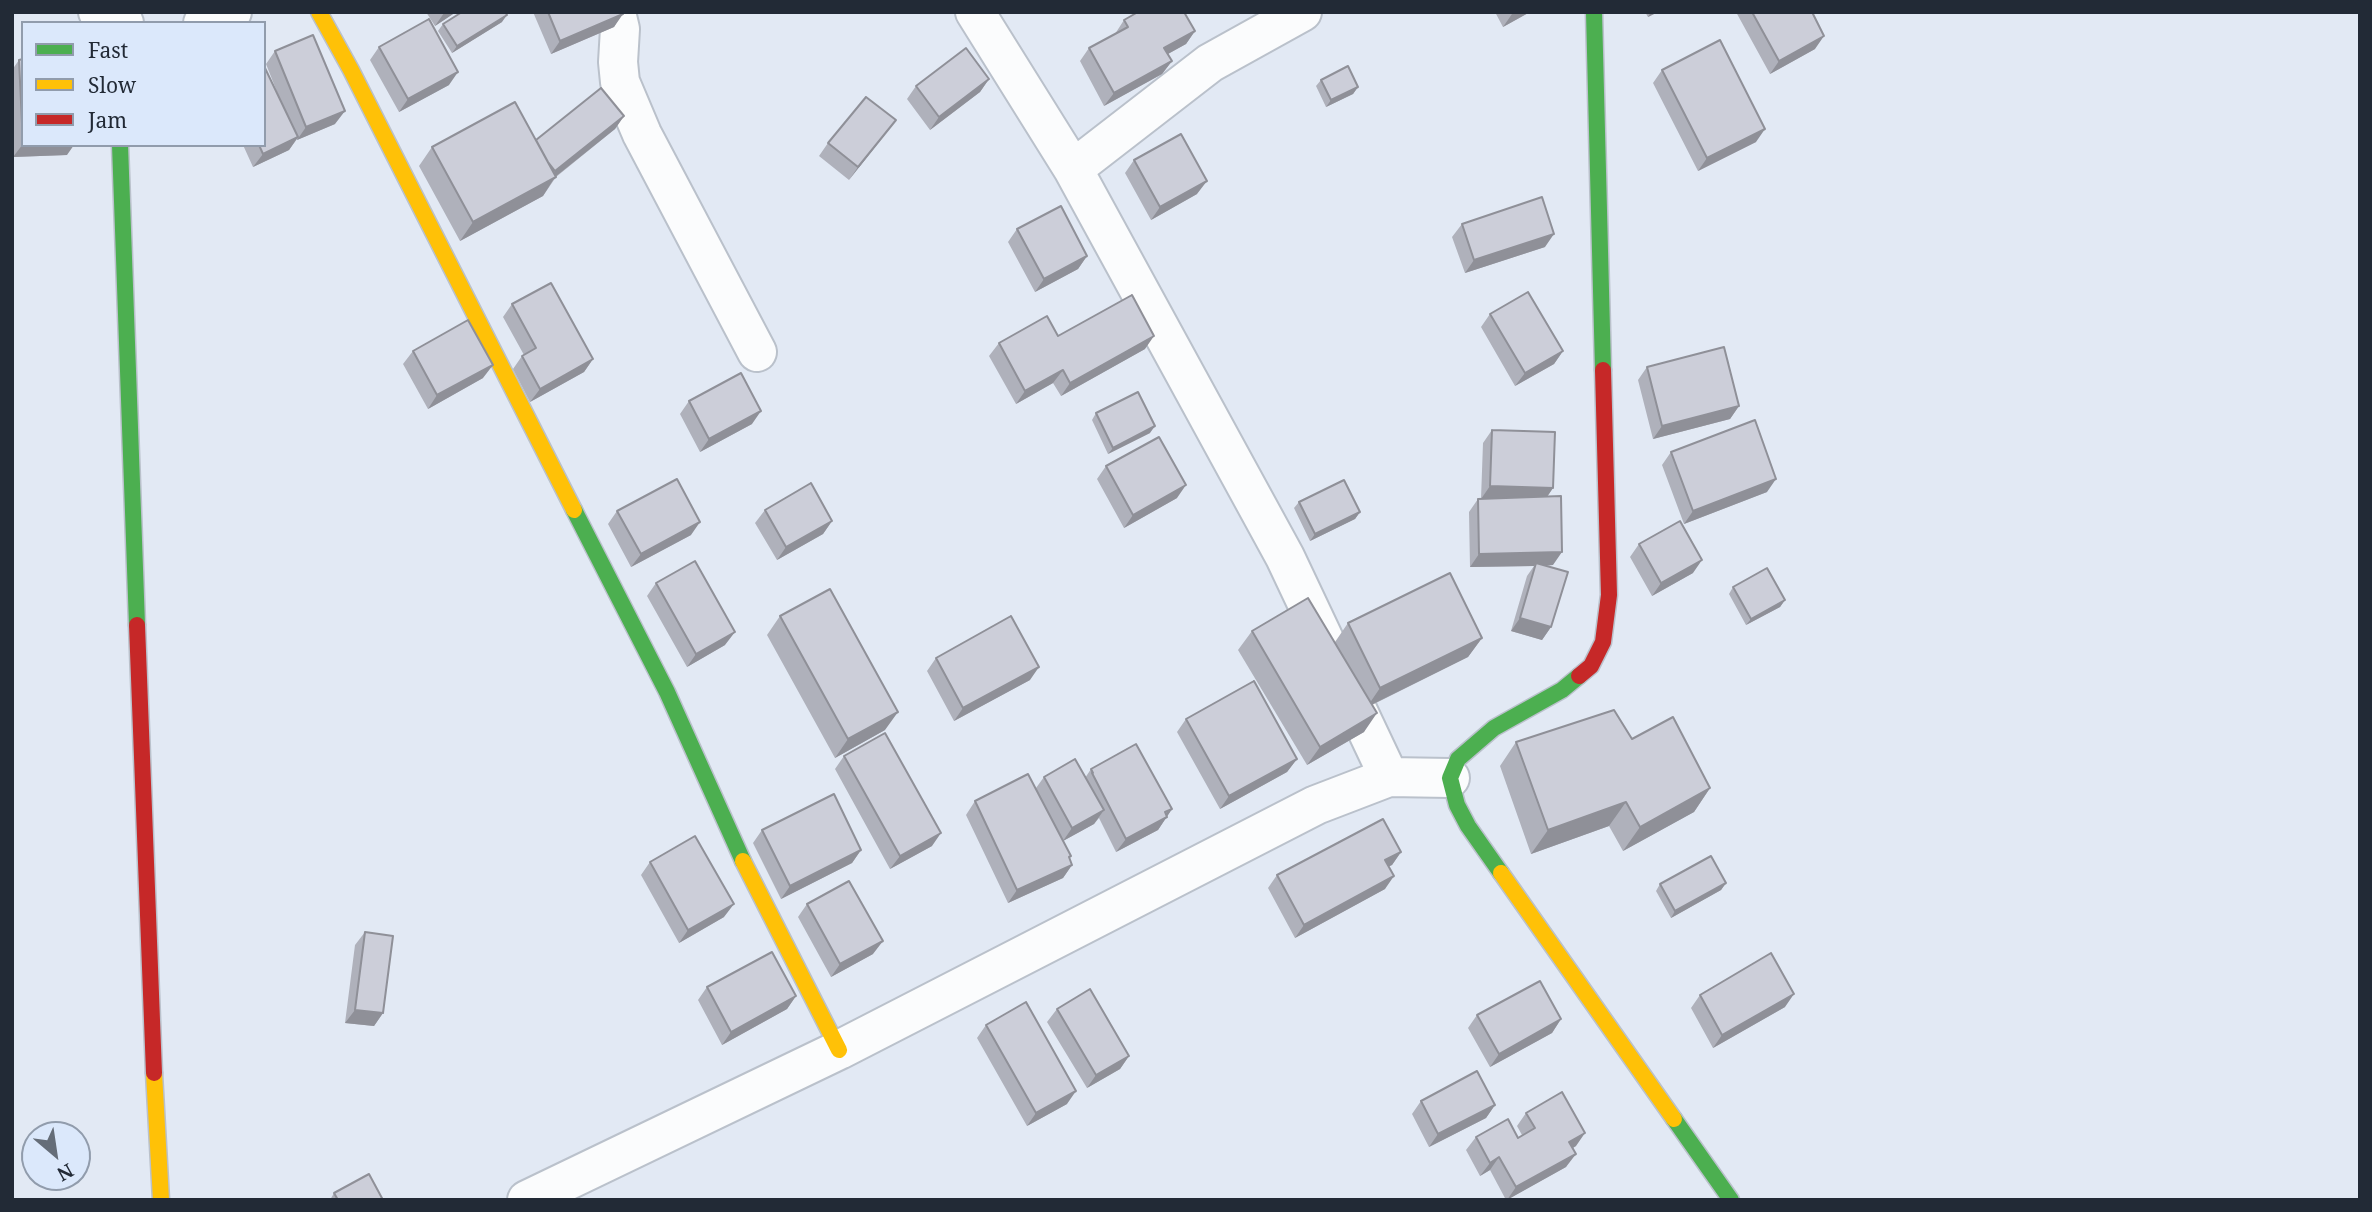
<!DOCTYPE html>
<style>
body{margin:0}
#map{position:relative;width:2372px;height:1212px;overflow:hidden;background:#e2e9f4;font-family:"Noto Serif",serif}
canvas{display:block}
.frame{position:absolute;inset:0;border:14px solid #222a36;pointer-events:none}
.legend{position:absolute;left:21px;top:21px;width:245px;height:126px;box-sizing:border-box;background:#dbe8fb;border:2px solid #919cac;margin:0;padding:9px 12px;list-style:none;font-size:21px;color:#222a36}
.legend li{display:flex;align-items:center;gap:14px;height:35px}
.legend b{width:35px;border:2px solid #919cac}
.north{position:absolute;left:21px;top:1121px;width:70px;height:70px;box-sizing:border-box;background:#dbe8fb;border:2px solid #919cac;border-radius:50%;rotate:151deg;font-size:19px;font-weight:700;line-height:28px;text-align:center;color:#222a36}
.north::after{content:'';display:block;margin:auto;width:24px;height:32px;background:#656d78;clip-path:polygon(50% 0,100% 100%,50% 72%,0 100%)}
</style>
<div id="map">
<canvas width="2372" height="1212"></canvas>
<div class="frame"></div>
<ul class="legend">
<li><b style="height:9px;background:#4caf50"></b>Fast</li>
<li><b style="height:9px;background:#ffc107"></b>Slow</li>
<li><b style="height:9px;background:#c62828"></b>Jam</li>
</ul>
<div class="north">N</div>
</div>
<script>
const c = document.querySelector('canvas').getContext('2d');
c.lineJoin = 'round';
function toPath(rows) {
  const path = new Path2D();
  for (const r of rows) {
    path.moveTo(r[0], r[1]);
    for (let i = 2; i < r.length; i += 2) path.lineTo(r[i], r[i + 1]);
  }
  return path;
}
function stroke(path, color, width, dash) {
  c.strokeStyle = color;
  c.lineWidth = width;
  c.lineCap = dash ? 'butt' : 'round';
  c.setLineDash(dash || []);
  c.stroke(path);
}
function fill(path, color) {
  c.fillStyle = color;
  c.fill(path, 'evenodd');
}
const street = toPath([
 [98,12,116,22,124,23],
 [616,12,620,29,618,62,620,82,642,134,757,352],
 [975,12,1073,169,1285,557,1389,777],
 [203,23,232,12],
 [1073,169,1210,63,1302,12],
 [527,1200,839,1050,1316,805,1389,777,1450,778]
]);
const fast = toPath([
 [1594,12,1603,370],
 [120,145,137,625],
 [574,510,667,692,743,861],
 [1501,873,1468,826,1457,805,1450,778,1458,759,1494,728,1562,690,1579,676],
 [1674,1119,1731,1200]
]);
const slow = toPath([
 [319,12,351,70,574,510],
 [743,861,839,1050],
 [1501,873,1674,1119],
 [154,1073,161,1200]
]);
const jam = toPath([
 [137,625,154,1073],
 [1579,676,1591,666,1603,642,1609,595,1603,370]
]);
stroke(street, '#bac1cb', 42);
stroke(fast, '#bac1cb', 19);
stroke(slow, '#bac1cb', 19);
stroke(jam, '#bac1cb', 19);
stroke(street, '#fbfcfd', 38);
stroke(fast, '#4caf50', 16);
stroke(slow, '#ffc107', 16);
stroke(jam, '#c62828', 16);
fill(toPath([
 [426,12,456,12,435,26],
 [533,12,622,12,614,27,551,54],
 [1495,12,1530,12,1503,27],
 [1645,12,1658,12,1648,17],
 [1736,12,1812,12,1815,49,1770,74],
 [1124,20,1195,31,1186,44,1168,54,1172,61,1162,74,1104,106,1080,61,1089,48,1115,34],
 [502,22,452,53,438,31,443,24],
 [379,47,449,85,399,112,370,60],
 [275,51,335,124,297,140,297,139,289,150,253,167,243,145,264,145,281,102,266,64],
 [19,60,67,155,13,157,12,70],
 [1662,70,1756,142,1698,171,1653,83],
 [989,79,980,92,930,130,907,99,916,86],
 [1321,80,1358,87,1353,94,1326,107,1316,86],
 [624,116,615,129,556,177,543,196,460,241,419,166,432,147,536,140],
 [896,120,849,180,819,156,828,143],
 [1134,160,1197,194,1151,220,1125,173],
 [1462,224,1545,247,1465,273,1452,237],
 [1017,229,1087,256,1078,269,1035,292,1008,242],
 [512,304,593,359,584,372,530,402,513,369,522,356,524,355,503,317],
 [1490,314,1563,351,1554,364,1515,386,1481,327],
 [1058,336,1145,349,1061,396,1053,383,1016,404,989,356,999,343],
 [413,351,483,378,428,409,403,364],
 [1647,367,1739,406,1730,419,1653,439,1638,380],
 [689,401,752,424,700,452,680,414],
 [1096,413,1150,433,1108,454,1092,420],
 [1492,430,1553,488,1547,497,1553,565,1545,566,1551,627,1542,640,1511,631,1527,576,1534,566,1470,567,1469,512,1478,499,1481,499,1483,443],
 [1671,452,1767,492,1684,524,1662,465],
 [1106,466,1177,498,1124,528,1097,479],
 [1299,502,1360,512,1355,519,1310,541,1294,508],
 [765,510,832,521,823,534,777,560,755,523],
 [617,511,691,535,631,567,608,524],
 [1639,544,1693,573,1652,596,1630,557],
 [656,583,725,645,687,667,647,596],
 [1733,587,1785,600,1780,607,1746,625,1729,594],
 [780,616,885,730,835,758,767,635],
 [1348,623,1482,638,1468,657,1372,705,1364,732,1307,765,1238,650,1252,631,1335,642],
 [936,658,1030,680,954,721,927,671],
 [1186,719,1297,759,1287,772,1220,809,1177,732],
 [1632,739,1710,788,1694,812,1623,851,1609,826,1531,854,1500,766,1516,742],
 [844,756,932,846,890,869,835,769],
 [1091,769,1172,809,1158,830,1116,852,1099,818,1094,824,1063,841,1071,856,1069,859,1072,865,1063,878,1008,903,966,815,975,801,1036,788,1044,777,1085,778],
 [762,830,861,850,852,863,781,899,753,843],
 [1401,852,1392,865,1389,866,1385,889,1295,938,1268,888,1277,875],
 [650,862,724,917,679,943,641,875],
 [1726,883,1721,890,1671,918,1656,891,1660,884],
 [807,904,873,954,831,977,798,917],
 [365,932,383,1013,374,1026,345,1023,355,945],
 [707,987,796,996,787,1009,722,1045,698,1000],
 [1700,995,1785,1007,1713,1048,1691,1008],
 [1057,1009,1129,1056,1120,1069,1087,1088,1047,1022],
 [1477,1015,1561,1019,1552,1033,1490,1067,1468,1028],
 [986,1025,1067,1104,1027,1126,977,1038],
 [1421,1101,1495,1105,1486,1118,1429,1147,1412,1114],
 [1526,1113,1576,1146,1573,1148,1566,1167,1506,1200,1490,1170,1480,1176,1466,1150,1476,1137,1518,1138,1522,1135,1517,1126],
 [334,1193,383,1200,330,1200]
]), '#afb1bb');
fill(toPath([
 [446,12,456,12,435,26,444,13],
 [1516,12,1530,12,1503,27,1512,14],
 [1651,12,1658,12,1648,17],
 [623,14,614,27,551,54,560,41],
 [507,15,502,22,452,53,457,46],
 [1195,31,1186,44,1155,61,1164,48],
 [1824,36,1815,49,1770,74,1779,61],
 [1172,61,1162,74,1104,106,1114,93],
 [458,72,449,85,399,112,408,99],
 [989,79,980,92,930,130,939,117],
 [1358,87,1353,94,1326,107,1331,100],
 [345,111,335,124,297,140,306,127],
 [624,116,615,129,555,177,543,196,460,241,473,222,549,181,555,171],
 [896,120,886,133,849,180,858,167],
 [1765,129,1756,142,1698,171,1707,158],
 [298,137,289,150,253,167,263,154],
 [23,144,23,145,74,145,67,155,13,157],
 [1207,181,1197,194,1151,220,1160,207],
 [1554,234,1545,247,1465,273,1474,260],
 [1087,256,1078,269,1035,292,1044,279],
 [1154,336,1145,349,1061,396,1070,383],
 [1563,351,1554,364,1515,386,1525,373],
 [593,359,584,372,530,402,540,389],
 [493,365,483,378,428,409,437,395],
 [1063,370,1053,383,1016,404,1025,391],
 [1739,406,1730,419,1653,439,1662,426],
 [761,411,752,424,700,452,709,439],
 [1155,426,1150,433,1108,454,1113,448],
 [1776,479,1767,492,1684,524,1693,511],
 [1186,485,1177,498,1124,528,1133,515],
 [1490,486,1553,488,1544,501,1481,499],
 [1360,512,1355,519,1310,541,1315,534],
 [832,521,823,534,777,560,786,547],
 [700,522,691,535,631,567,641,554],
 [1562,552,1553,565,1535,566,1536,563,1534,566,1470,567,1479,554],
 [1702,560,1693,573,1652,596,1661,583],
 [1785,600,1780,607,1746,625,1751,619],
 [1520,618,1551,627,1542,640,1511,631],
 [735,632,725,645,687,667,696,654],
 [1482,638,1468,657,1367,707,1380,688],
 [1039,667,1030,680,954,721,963,708],
 [898,712,885,730,835,758,848,739],
 [1377,713,1364,732,1307,765,1320,747],
 [1297,759,1287,772,1220,809,1229,796],
 [1710,788,1694,812,1623,851,1640,827],
 [1626,802,1609,826,1531,854,1548,830],
 [1172,809,1158,830,1116,852,1126,839],
 [1104,810,1094,824,1063,841,1072,828],
 [941,833,932,846,890,869,900,856],
 [861,850,852,863,781,899,790,886],
 [1401,852,1392,865,1376,873,1385,860],
 [1072,865,1063,878,1008,903,1017,890],
 [1394,876,1385,889,1295,938,1304,925],
 [1726,883,1721,890,1671,918,1675,911],
 [734,904,724,917,679,943,688,930],
 [883,941,873,954,831,977,840,964],
 [1794,994,1785,1007,1713,1048,1722,1035],
 [796,996,787,1009,722,1045,731,1032],
 [355,1010,383,1013,374,1026,345,1023],
 [1561,1019,1552,1033,1490,1067,1499,1054],
 [1129,1056,1120,1069,1087,1088,1096,1075],
 [1076,1091,1067,1104,1027,1126,1036,1113],
 [1495,1105,1486,1118,1429,1147,1438,1134],
 [1585,1133,1576,1146,1560,1155,1569,1142],
 [1576,1154,1566,1167,1507,1200,1516,1187],
 [1499,1157,1490,1170,1480,1176,1490,1163]
]), '#8f9098');
const building = toPath([
 [462,12,505,12,507,15,457,46,443,24,462,12],
 [548,12,622,12,623,14,560,41,548,12],
 [1138,12,1184,12,1195,31,1164,48,1172,61,1114,93,1089,48,1128,27,1124,20,1138,12],
 [1752,12,1812,12,1824,36,1779,61,1752,12],
 [429,19,458,72,408,99,379,47,429,19],
 [313,35,345,111,306,127,275,51,313,35],
 [1720,40,1765,129,1707,158,1662,70,1720,40],
 [966,48,989,79,939,117,916,86,966,48],
 [23,59,23,144,19,60,23,59],
 [264,66,298,137,263,154,259,145,264,145,264,66],
 [1348,66,1358,87,1331,100,1321,80,1348,66],
 [601,88,624,116,555,171,548,162,536,140,601,88],
 [866,97,896,120,858,167,828,143,866,97],
 [515,102,556,177,473,222,432,147,515,102],
 [1181,134,1207,181,1160,207,1134,160,1181,134],
 [1542,197,1554,234,1474,260,1462,224,1542,197],
 [1061,206,1087,256,1044,279,1017,229,1061,206],
 [551,283,593,359,540,389,522,356,536,348,512,304,551,283],
 [1528,292,1563,351,1525,373,1490,314,1528,292],
 [1132,295,1154,336,1070,383,1063,370,1025,391,999,343,1047,316,1058,336,1132,295],
 [468,320,493,365,437,395,413,351,468,320],
 [1724,347,1739,406,1662,426,1647,367,1724,347],
 [741,373,761,411,709,439,689,401,741,373],
 [1138,392,1155,426,1113,448,1096,413,1138,392],
 [1755,420,1776,479,1693,511,1671,452,1755,420],
 [1492,430,1555,432,1553,488,1490,486,1492,430],
 [1159,437,1186,485,1133,515,1106,466,1159,437],
 [677,479,700,522,641,554,617,511,677,479],
 [1344,480,1360,512,1315,534,1299,502,1344,480],
 [811,483,832,521,786,547,765,510,811,483],
 [1561,496,1562,552,1479,554,1478,499,1561,496],
 [1680,521,1702,560,1661,583,1639,544,1680,521],
 [695,561,735,632,696,654,656,583,695,561],
 [1536,563,1568,572,1551,627,1520,618,1536,563],
 [1767,568,1785,600,1751,619,1733,587,1767,568],
 [1450,573,1482,638,1380,688,1348,623,1450,573],
 [830,589,898,712,848,739,780,616,830,589],
 [1308,598,1377,713,1320,747,1252,631,1308,598],
 [1011,616,1039,667,963,708,936,658,1011,616],
 [1254,681,1297,759,1229,796,1186,719,1254,681],
 [1614,710,1632,739,1673,717,1710,788,1640,827,1626,802,1548,830,1516,742,1614,710],
 [885,733,941,833,900,856,844,756,885,733],
 [1136,744,1172,809,1165,812,1167,817,1126,839,1092,773,1093,773,1091,769,1136,744],
 [1075,759,1104,810,1072,828,1044,777,1075,759],
 [1028,774,1071,856,1069,857,1072,865,1017,890,975,801,1028,774],
 [834,794,861,850,790,886,762,830,834,794],
 [1383,819,1401,852,1385,860,1394,876,1304,925,1277,875,1383,819],
 [695,836,734,904,688,930,650,862,695,836],
 [1711,856,1726,883,1675,911,1660,884,1711,856],
 [849,881,883,941,840,964,807,904,849,881],
 [365,932,393,936,383,1013,355,1010,365,932],
 [772,952,796,996,731,1032,707,987,772,952],
 [1771,953,1794,994,1722,1035,1700,995,1771,953],
 [1540,981,1561,1019,1499,1054,1477,1015,1540,981],
 [1090,989,1129,1056,1096,1075,1057,1009,1090,989],
 [1026,1002,1076,1091,1036,1113,986,1025,1026,1002],
 [1477,1071,1495,1105,1438,1134,1421,1101,1477,1071],
 [1562,1092,1585,1133,1569,1142,1576,1154,1516,1187,1499,1157,1490,1163,1476,1137,1508,1119,1518,1138,1535,1128,1526,1113,1562,1092],
 [369,1174,383,1200,338,1200,334,1193,369,1174]
]);
fill(building, '#ccced9');
stroke(building, '#8f9098', 2);
</script>
